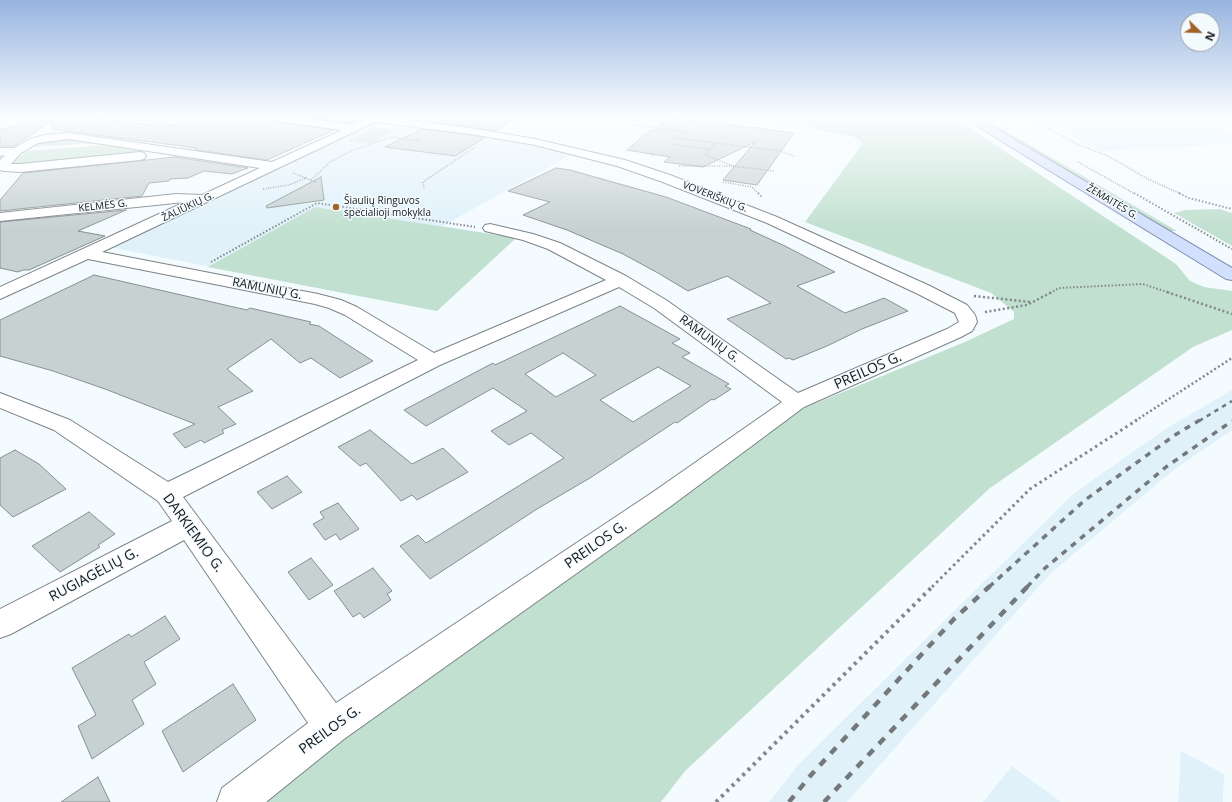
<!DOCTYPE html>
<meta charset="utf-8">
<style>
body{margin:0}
#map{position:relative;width:1232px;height:802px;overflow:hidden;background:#f4fbff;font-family:"Open Sans",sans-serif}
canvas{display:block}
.north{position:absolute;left:1180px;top:12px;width:40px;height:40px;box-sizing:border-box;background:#f4fbff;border:1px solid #9ba0a3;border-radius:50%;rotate:113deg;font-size:11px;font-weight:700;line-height:16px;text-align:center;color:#15181a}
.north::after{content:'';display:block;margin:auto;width:14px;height:18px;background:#a16328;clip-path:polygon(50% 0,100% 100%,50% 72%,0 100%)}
</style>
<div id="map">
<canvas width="1232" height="802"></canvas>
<div class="north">N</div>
</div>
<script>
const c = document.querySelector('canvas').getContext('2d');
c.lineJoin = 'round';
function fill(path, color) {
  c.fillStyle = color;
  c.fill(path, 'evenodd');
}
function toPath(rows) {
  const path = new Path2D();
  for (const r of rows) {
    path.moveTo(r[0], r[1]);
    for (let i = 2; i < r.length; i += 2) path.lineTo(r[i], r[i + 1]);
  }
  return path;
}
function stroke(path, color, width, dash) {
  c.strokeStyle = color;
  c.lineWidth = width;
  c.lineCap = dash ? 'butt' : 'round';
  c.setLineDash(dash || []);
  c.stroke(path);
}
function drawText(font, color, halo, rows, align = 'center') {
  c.font = font + ' "Open Sans",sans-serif';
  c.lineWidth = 3;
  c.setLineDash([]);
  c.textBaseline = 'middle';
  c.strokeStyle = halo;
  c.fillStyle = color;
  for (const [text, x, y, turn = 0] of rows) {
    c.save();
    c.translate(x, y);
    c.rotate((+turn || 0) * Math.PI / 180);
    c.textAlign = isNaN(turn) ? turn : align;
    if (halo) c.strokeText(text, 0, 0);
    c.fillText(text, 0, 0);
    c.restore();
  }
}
fill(toPath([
 [1036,118,1232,118,1232,127,1215,127,1232,134,1232,144,1100,151],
 [374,123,380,123,485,136,572,154,443,226,516,238,437,311,109,247],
 [1232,390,1232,430,1171,472,1050,574,847,802,769,802,799,764,1073,494,1164,430],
 [1181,751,1224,774,1223,802,1178,802],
 [1012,766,1061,802,983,802]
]), '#e0f1fa');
fill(toPath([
 [764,118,954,118,1176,264,1190,281,1204,287,1232,291,1232,330,1193,347,990,488,685,771,661,802,252,802,669,502,804,408,965,342,1014,319,1014,312,991,293,805,222,863,143,854,137],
 [979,118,984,118,1177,231,1170,231],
 [374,127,396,130,370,144,347,141],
 [63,138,72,139,98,143,31,147,40,141],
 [106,145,146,152,142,153,15,165,13,163,27,151],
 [315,207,516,238,437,311,208,267],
 [1220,209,1232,213,1232,246,1174,213,1185,210]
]), '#c1e0d0');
const building = toPath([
 [43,118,98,118,148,125,153,123,172,125,192,118,272,118,278,122,334,130,267,160,196,150,196,148,52,129,53,120,14,146,0,146,0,130,43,118],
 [312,118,362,118,351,123,312,118],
 [446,118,516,118,496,131,437,122,446,118],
 [670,118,733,125,794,133,757,185,723,180,755,142,703,167,664,162,670,157,627,150,651,130,655,130,670,118],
 [422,129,471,135,484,138,455,156,385,147,422,129],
 [175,157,248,168,232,174,204,171,188,178,170,179,169,181,149,183,142,196,0,211,0,200,23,173,175,157],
 [556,168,570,170,666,197,751,229,750,230,785,246,835,272,797,286,845,313,884,298,908,311,862,329,827,346,793,360,789,358,786,359,727,319,771,303,727,276,688,291,658,273,623,254,567,230,523,215,550,202,508,191,556,168],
 [321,177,324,200,267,208,266,206,321,177],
 [126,210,78,231,105,236,29,270,23,270,18,272,0,268,0,222,126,210],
 [94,275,247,310,250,308,311,322,309,324,319,326,373,361,340,378,311,358,300,363,271,339,227,369,253,391,218,407,236,424,222,430,224,433,204,443,201,440,185,448,173,434,195,424,105,389,53,371,0,356,0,320,94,275],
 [620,306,680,339,672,343,690,353,682,357,729,384,725,386,731,389,714,400,712,399,677,423,675,422,590,478,537,509,430,579,400,546,418,535,426,543,564,458,531,433,509,445,491,431,527,411,493,388,426,426,404,410,493,363,495,365,620,306],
 [563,353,596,375,556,397,525,374,563,353],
 [658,367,691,386,633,422,600,400,658,367],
 [370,430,412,464,443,448,468,472,417,500,412,495,401,501,366,463,360,466,338,447,370,430],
 [15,450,39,464,66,489,13,517,0,505,0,458,15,450],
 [287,476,302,492,272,509,257,492,287,476],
 [338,503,359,529,340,540,336,534,325,540,313,524,324,518,320,512,338,503],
 [89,512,115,534,98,545,100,547,60,572,32,546,89,512],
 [311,558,333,585,309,600,288,572,311,558],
 [373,568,392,591,387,594,391,600,364,618,360,613,353,617,334,591,373,568],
 [165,616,180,639,144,662,156,684,132,700,144,724,92,759,78,726,96,715,72,668,129,634,131,637,165,616],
 [233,684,256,720,183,772,162,731,233,684],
 [98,777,110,802,61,802,98,777]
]);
fill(building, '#c6d1d1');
stroke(building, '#879090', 1);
const street = toPath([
 [273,118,302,118,353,125,368,118,391,118,471,128,535,139,625,160,670,175,777,217,930,286,967,305,975,315,977,322,972,331,961,337,804,407,671,506,344,739,266,802,217,802,222,788,308,723,184,540,11,634,0,638,0,609,172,521,158,501,54,430,0,408,0,393,70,420,168,482,418,360,345,315,329,308,315,304,88,259,0,299,0,287,185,202,0,221,0,213,176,194,202,195,260,168,69,139,38,143,21,153,11,164,20,164,140,152,144,153,146,156,144,159,140,160,20,172,4,171,0,170,0,160,5,155,0,156,0,148,14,148,30,139,44,135,69,133,272,162,342,130,278,121,273,118],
 [375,122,471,134,535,145,617,166,660,181,767,223,918,294,955,313,959,322,947,329,798,393,666,300,626,276,560,243,533,234,490,224,485,225,483,228,485,231,523,240,548,249,606,280,434,353,357,307,341,300,318,294,102,252,375,122],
 [619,287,654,308,782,402,653,492,336,703,183,497,440,365,619,287]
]);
const primary = toPath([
 [966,118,978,118,1232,268,1232,280,1226,279,967,120,966,118]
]);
stroke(street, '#7b8387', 2);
stroke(primary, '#7d8cac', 2);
stroke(toPath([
 [1028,118,1077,144,1108,156,1148,179,1181,194],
 [633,125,687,132],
 [677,138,780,151,794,156],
 [670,144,710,149],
 [651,153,654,157],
 [1078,162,1135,194],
 [679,166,733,166,705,155,715,144],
 [733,166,774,171],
 [306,178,317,183],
 [311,180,330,162,351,151,391,137,420,141],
 [723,182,752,187,759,194],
 [424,188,423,182,475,147],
 [263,189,289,185,306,178,293,173]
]), '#82878a', 1.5, [1, 1.5]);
stroke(toPath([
 [758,193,763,198],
 [1134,193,1232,249],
 [1179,193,1189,198,1232,209],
 [211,262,317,203,475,227],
 [1050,293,1059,288,1143,284,1170,293]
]), '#82878a', 2, [1.5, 2]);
stroke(toPath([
 [1167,292,1232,314],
 [974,296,1031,302],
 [985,312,1027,305,1052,292],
 [1135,421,1232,358]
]), '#82878a', 2.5, [2, 2.5]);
stroke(toPath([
 [932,587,1030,489,1137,420]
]), '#82878a', 3, [2.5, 3.5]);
stroke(toPath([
 [716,802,933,586]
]), '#82878a', 4, [3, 4.5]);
fill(street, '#fff');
fill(primary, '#d3e0fd');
stroke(toPath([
 [1199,421,1232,401]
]), '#74787b', 2.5, [4.5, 4.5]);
stroke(toPath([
 [989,587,1085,500,1175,435,1200,420],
 [1027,587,1044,569,1166,467,1232,421]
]), '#74787b', 3.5, [6, 6]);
stroke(toPath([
 [789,802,811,775,954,619,990,586],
 [824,802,1028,586]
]), '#74787b', 4.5, [8, 8]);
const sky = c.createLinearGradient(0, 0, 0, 230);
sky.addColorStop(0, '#97b4df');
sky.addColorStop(0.51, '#fafdff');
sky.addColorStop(1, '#fafdff00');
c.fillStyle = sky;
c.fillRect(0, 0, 1232, 230);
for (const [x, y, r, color] of [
 [336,207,4,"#a16328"]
]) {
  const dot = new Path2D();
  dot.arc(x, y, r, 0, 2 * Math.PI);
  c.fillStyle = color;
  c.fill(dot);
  stroke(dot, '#f4fbff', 1.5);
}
drawText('10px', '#15181a', '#f4fbff', [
 ["VOVERIŠKIŲ G.",715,197,21],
 ["ŽEMAITĖS G.",1112,202,31],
 ["KELMĖS G.",103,206,-6],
 ["ŽALIŪKIŲ G.",188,207,-25]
]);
drawText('10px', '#15181a', '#f4fbff', [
 ["Šiaulių Ringuvos",344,201],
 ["specialioji mokykla",344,213]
], 'left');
drawText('12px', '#15181a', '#f4fbff', [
 ["RAMUNIŲ G.",267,289,11],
 ["RAMUNIŲ G.",709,339,36]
]);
drawText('14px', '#15181a', '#f4fbff', [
 ["PREILOS G.",868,371,-24],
 ["DARKIEMIO G.",193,533,54],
 ["PREILOS G.",596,545,-35],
 ["RUGIAGĖLIŲ G.",94,575,-28],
 ["PREILOS G.",330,730,-36]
]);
</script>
